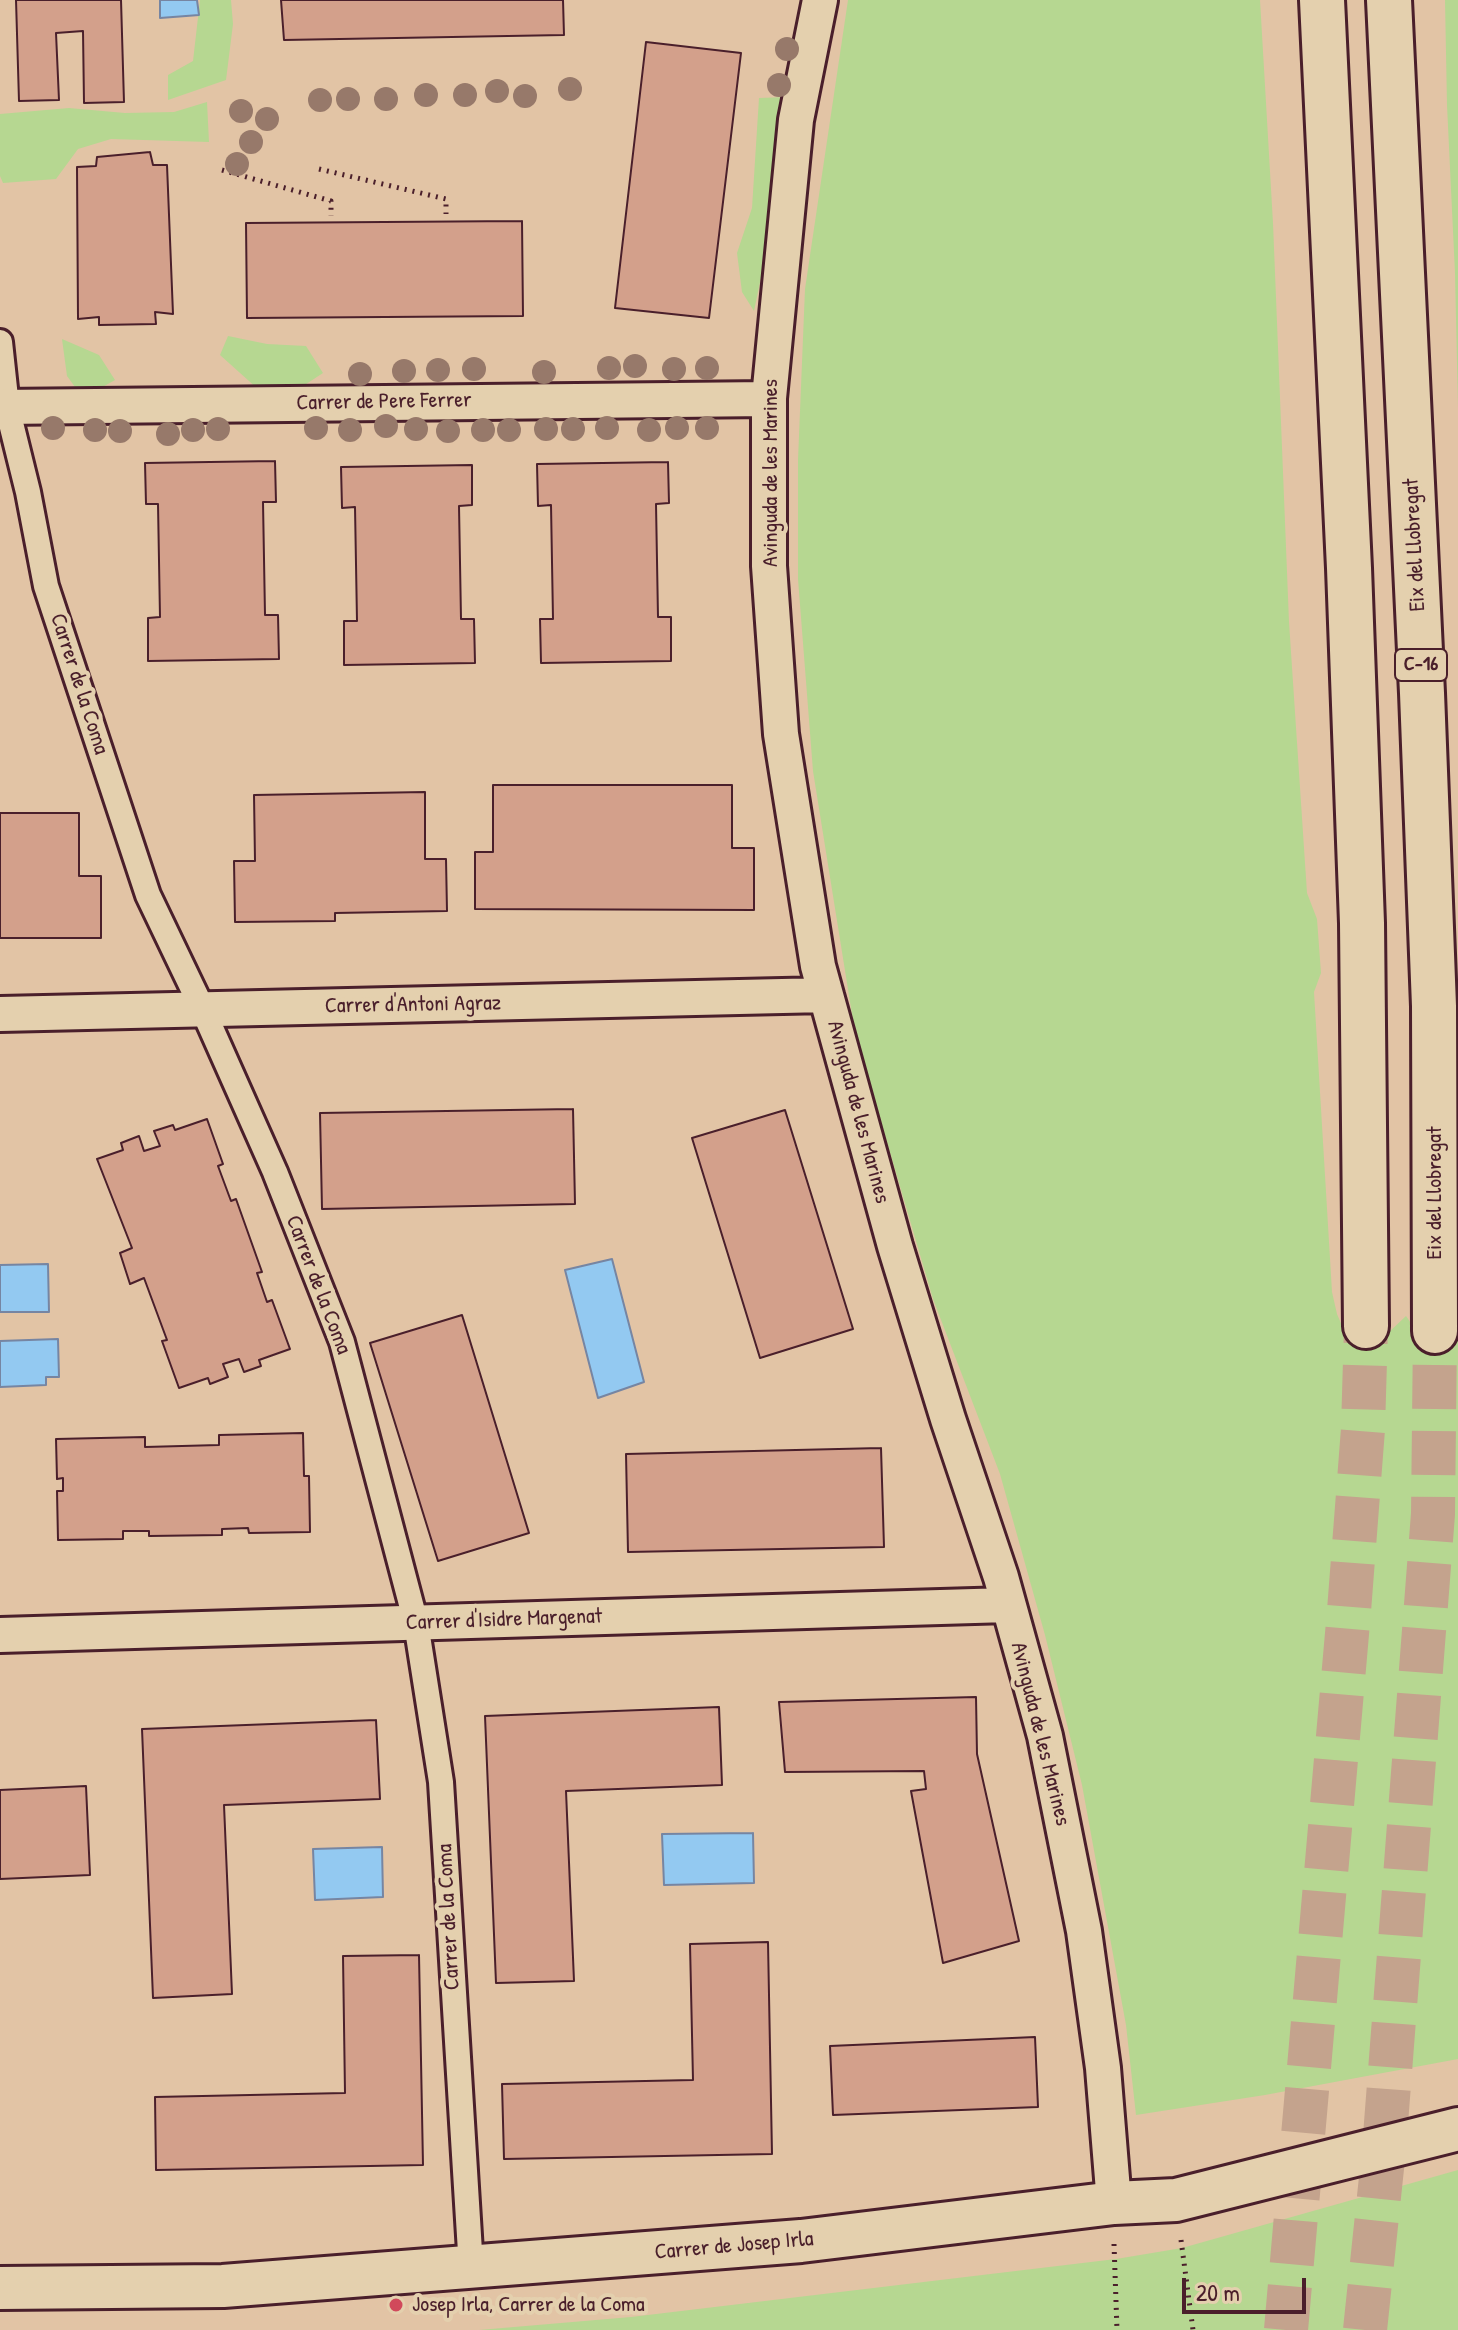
<!DOCTYPE html>
<style>
body{margin:0}
#map{position:relative;width:1458px;height:2330px;overflow:hidden;background:#e2c4a5;font-family:"Patrick Hand",sans-serif}
canvas{display:block}
.scale{position:absolute;left:1182px;top:2278px;width:124px;height:36px;box-sizing:border-box;border:4px solid #4a1f2b;border-top:0;padding-left:10px;font-size:24px;line-height:28px;white-space:nowrap;color:#4a1f2b;-webkit-text-stroke:6px #e4d0ae;paint-order:stroke}
</style>
<div id="map">
<canvas width="1458" height="2330"></canvas>
<div class="scale">20 m</div>
</div>
<script>
const c = document.querySelector('canvas').getContext('2d');
c.lineJoin = 'round';
function fill(path, color) {
  c.fillStyle = color;
  c.fill(path, 'evenodd');
}
function toPath(rows) {
  const path = new Path2D();
  for (const r of rows) {
    path.moveTo(r[0], r[1]);
    for (let i = 2; i < r.length; i += 2) path.lineTo(r[i], r[i + 1]);
  }
  return path;
}
function stroke(path, color, width, dash) {
  c.strokeStyle = color;
  c.lineWidth = width;
  c.lineCap = dash ? 'butt' : 'round';
  c.setLineDash(dash || []);
  c.stroke(path);
}
function drawText(font, color, halo, rows, align = 'center') {
  c.font = font + ' "Patrick Hand",sans-serif';
  c.lineWidth = 8;
  c.setLineDash([]);
  c.textBaseline = 'middle';
  c.strokeStyle = halo;
  c.fillStyle = color;
  for (const [text, x, y, turn = 0] of rows) {
    c.save();
    c.translate(x, y);
    c.rotate((+turn || 0) * Math.PI / 180);
    c.textAlign = isNaN(turn) ? turn : align;
    if (halo) c.strokeText(text, 0, 0);
    c.fillText(text, 0, 0);
    c.restore();
  }
}
fill(toPath([
 [200,0,231,0,233,24,226,80,168,100,168,75,193,61],
 [848,0,1260,0,1273,223,1289,622,1307,893,1317,919,1321,973,1314,992,1332,1292,1337,1314,1343,1328,1372,1338,1387,1334,1406,1316,1415,1329,1455,1337,1458,1332,1458,2059,1265,2095,1136,2115,1126,2025,1082,1785,1045,1635,1000,1474,933,1299,855,1033,813,771,798,579,798,460,805,289],
 [1445,0,1458,0,1458,408,1455,273,1447,105],
 [787,97,767,249,754,311,742,292,737,253,752,208,759,98],
 [207,102,209,142,111,139,78,149,56,179,3,183,0,176,0,114,69,108,125,113,174,112],
 [228,336,267,344,306,346,323,373,294,392,259,390,220,355],
 [62,339,99,355,115,380,83,398,67,376],
 [1458,2170,1458,2330,479,2330,631,2317,1116,2259,1182,2248]
]), '#b6d791');
const water = toPath([
 [160,0,197,0,199,15,160,18,160,0],
 [612,1259,644,1382,598,1398,565,1270,612,1259],
 [48,1264,49,1312,0,1312,0,1265,48,1264],
 [58,1339,59,1377,46,1377,46,1385,0,1387,0,1341,58,1339],
 [753,1833,754,1883,664,1885,662,1834,753,1833],
 [382,1847,383,1897,315,1900,313,1849,382,1847]
]);
fill(water, '#93c9f1');
stroke(water, '#7685a2', 2);
const building = toPath([
 [16,0,121,0,124,102,84,103,83,31,56,33,59,100,19,101,16,0],
 [281,0,563,0,564,35,284,40,281,0],
 [646,42,741,53,709,318,615,308,646,42],
 [150,152,153,165,167,165,173,314,155,312,156,324,99,325,99,317,78,319,77,167,96,166,97,157,150,152],
 [522,221,523,316,247,318,246,223,522,221],
 [275,461,276,502,263,502,265,615,278,615,279,659,148,661,148,618,160,617,158,504,146,504,145,463,275,461],
 [668,462,669,503,656,504,658,617,671,617,671,661,541,663,540,619,553,619,551,505,538,506,537,464,668,462],
 [472,465,472,505,459,506,461,619,474,619,475,663,344,665,344,621,357,621,355,507,342,508,341,467,472,465],
 [493,785,732,785,732,848,754,848,754,910,475,909,475,852,493,852,493,785],
 [425,792,425,859,446,859,447,911,335,913,335,921,235,922,234,861,255,861,254,795,425,792],
 [0,813,79,813,79,876,101,876,101,938,0,938,0,813],
 [573,1109,575,1204,322,1209,320,1113,573,1109],
 [785,1110,853,1329,760,1358,692,1138,785,1110],
 [207,1119,223,1164,218,1166,231,1201,236,1199,262,1272,257,1273,267,1302,272,1300,290,1349,259,1360,261,1366,244,1372,239,1359,223,1364,228,1377,210,1384,208,1378,179,1388,162,1341,167,1340,144,1278,130,1284,120,1253,132,1248,97,1159,123,1150,121,1143,139,1136,144,1151,160,1146,154,1131,173,1125,175,1130,207,1119],
 [462,1315,529,1533,438,1561,370,1343,462,1315],
 [303,1433,304,1476,309,1476,310,1532,249,1533,248,1528,222,1529,222,1535,149,1536,149,1531,123,1531,123,1539,58,1540,57,1491,63,1491,63,1478,57,1479,56,1439,145,1437,145,1447,219,1445,219,1435,303,1433],
 [881,1448,884,1547,628,1552,626,1454,881,1448],
 [976,1697,977,1754,1019,1941,943,1963,911,1791,926,1789,924,1771,785,1772,779,1702,976,1697],
 [719,1707,722,1785,566,1791,574,1981,496,1983,485,1716,719,1707],
 [376,1720,380,1799,224,1805,232,1994,153,1998,142,1729,376,1720],
 [86,1786,90,1875,0,1879,0,1790,86,1786],
 [768,1942,772,2154,504,2159,502,2084,693,2080,690,1944,768,1942],
 [419,1955,423,2165,156,2170,155,2097,345,2093,343,1956,419,1955],
 [1035,2037,1038,2107,833,2115,830,2046,1035,2037]
]);
fill(building, '#d3a08b');
stroke(building, '#4a1f2b', 2);
stroke(toPath([
 [1286,2330,1349,1611,1363,1429,1366,1326],
 [1365,2330,1384,2149,1433,1514,1435,1331]
]), '#c4a38d', 44, [44, 22]);
const pedestrian = toPath([
 [0,342,7,407,28,492,46,586,148,895,203,1010,275,1172,342,1342,416,1623,441,1782,471,2268]
]);
const minor = toPath([
 [820,0,796,120,769,398,769,566,781,734,818,966,895,1246,948,1419,1001,1577,1045,1736,1084,1931,1103,2068,1114,2203],
 [0,407,769,399],
 [0,1014,826,995],
 [0,1635,1008,1605]
]);
const tertiary = toPath([
 [0,2288,223,2286,801,2241,1114,2203,1176,2200,1458,2129]
]);
const motorway = toPath([
 [1322,0,1349,568,1362,923,1366,1326],
 [1389,0,1422,693,1434,1006,1435,1331]
]);
stroke(pedestrian, '#4a1f2b', 30);
stroke(minor, '#4a1f2b', 40);
stroke(tertiary, '#4a1f2b', 48);
stroke(motorway, '#4a1f2b', 50);
stroke(toPath([
 [319,169,446,199,446,214],
 [222,170,331,201,331,216],
 [1181,2240,1193,2330],
 [1114,2244,1117,2330]
]), '#4a1f2b', 5, [2, 6]);
stroke(pedestrian, '#e4d0ae', 24);
stroke(minor, '#e4d0ae', 34);
stroke(tertiary, '#e4d0ae', 42);
stroke(motorway, '#e4d0ae', 44);
c.fillStyle = '#97796a';
for (const [x, y] of [
 [787,49],
 [779,85],
 [570,89],
 [497,91],
 [426,95],
 [465,95],
 [525,96],
 [348,99],
 [386,99],
 [320,100],
 [241,111],
 [267,119],
 [251,142],
 [237,164],
 [635,366],
 [609,368],
 [707,368],
 [474,369],
 [674,369],
 [438,370],
 [404,371],
 [544,372],
 [360,374],
 [386,426],
 [53,428],
 [316,428],
 [607,428],
 [677,428],
 [707,428],
 [218,429],
 [416,429],
 [546,429],
 [573,429],
 [95,430],
 [193,430],
 [350,430],
 [483,430],
 [509,430],
 [649,430],
 [120,431],
 [448,431],
 [168,434]
]) {
  c.beginPath();
  c.arc(x, y, 12, 0, 2 * Math.PI);
  c.fill();
}
for (const [x, y, r, color] of [
 [396,2305,8,"#d1495b"]
]) {
  const dot = new Path2D();
  dot.arc(x, y, r, 0, 2 * Math.PI);
  c.fillStyle = color;
  c.fill(dot);
  stroke(dot, '#e4d0ae', 3);
}
for (const [x, y, w] of [
 [1421,665,52]
]) {
  const box = new Path2D();
  box.roundRect(x - w / 2, y - 16, w, 32, 6);
  c.fillStyle = '#e4d0ae';
  c.fill(box);
  stroke(box, '#4a1f2b', 2);
}
drawText('bold 20px', '#4a1f2b', null, [
 ["C-16",1421,665]
]);
drawText('22px', '#4a1f2b', '#e4d0ae', [
 ["Carrer de Pere Ferrer",384,402,-1],
 ["Avinguda de les Marines",771,473,-90],
 ["Eix del Llobregat",1415,545,-93],
 ["Carrer de la Coma",79,684,72],
 ["Carrer d'Antoni Agraz",413,1005,-1],
 ["Avinguda de les Marines",858,1112,75],
 ["Eix del Llobregat",1435,1193,-90],
 ["Carrer de la Coma",318,1285,69],
 ["Carrer d'Isidre Margenat",504,1620,-2],
 ["Avinguda de les Marines",1040,1734,76],
 ["Carrer de la Coma",449,1917,-93],
 ["Carrer de Josep Irla",734,2246,-5]
]);
drawText('22px', '#4a1f2b', '#e4d0ae', [
 ["Josep Irla, Carrer de la Coma",412,2305]
], 'left');
</script>
